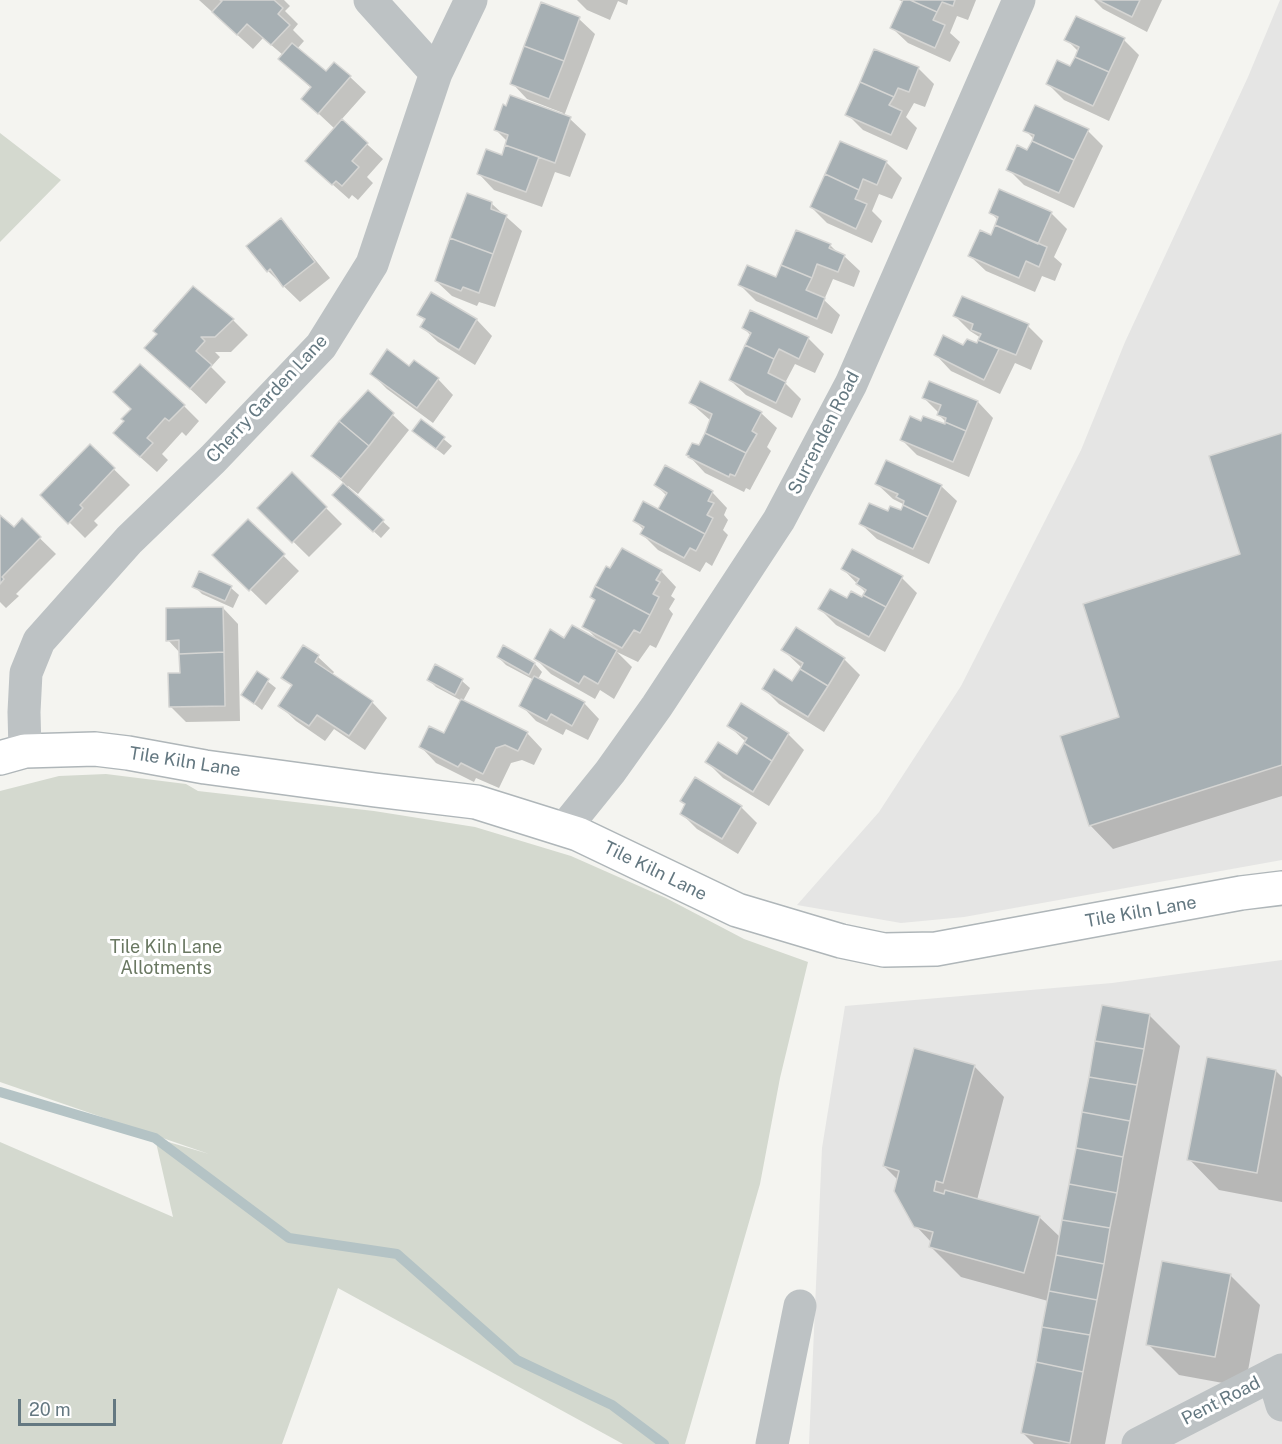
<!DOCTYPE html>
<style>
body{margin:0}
#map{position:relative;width:1282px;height:1444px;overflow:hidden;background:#f4f4f0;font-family:"Public Sans",sans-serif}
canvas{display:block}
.scale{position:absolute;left:18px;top:1399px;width:98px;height:27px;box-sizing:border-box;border:3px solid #647881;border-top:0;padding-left:8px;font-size:18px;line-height:21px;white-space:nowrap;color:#647881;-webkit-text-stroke:4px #fff;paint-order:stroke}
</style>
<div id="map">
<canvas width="1282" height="1444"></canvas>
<div class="scale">20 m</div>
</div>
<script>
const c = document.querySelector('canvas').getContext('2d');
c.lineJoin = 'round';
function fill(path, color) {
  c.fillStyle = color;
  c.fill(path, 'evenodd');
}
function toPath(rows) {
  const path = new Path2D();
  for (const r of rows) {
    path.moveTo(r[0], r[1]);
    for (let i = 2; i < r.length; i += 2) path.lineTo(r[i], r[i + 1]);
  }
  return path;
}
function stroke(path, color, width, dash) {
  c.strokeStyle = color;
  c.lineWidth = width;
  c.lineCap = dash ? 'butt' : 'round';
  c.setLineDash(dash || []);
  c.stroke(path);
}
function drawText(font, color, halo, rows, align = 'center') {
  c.font = font + ' "Public Sans",sans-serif';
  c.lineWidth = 6;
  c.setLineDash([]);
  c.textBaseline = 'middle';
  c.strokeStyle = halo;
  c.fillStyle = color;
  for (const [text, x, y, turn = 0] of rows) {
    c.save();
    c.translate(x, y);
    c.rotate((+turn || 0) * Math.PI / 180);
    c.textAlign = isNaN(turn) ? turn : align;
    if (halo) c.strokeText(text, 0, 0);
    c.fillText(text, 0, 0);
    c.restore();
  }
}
fill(toPath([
 [1280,0,1282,0,1282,860,964,917,901,923,797,905,879,812,961,686,1081,450,1125,342,1248,77],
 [1282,960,1282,1444,809,1444,822,1148,845,1006,1112,983]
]), '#e5e5e4');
fill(toPath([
 [0,133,61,180,0,242],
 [106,774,186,784,198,791,374,811,475,827,571,856,666,898,744,939,808,962,780,1078,760,1184,685,1444,623,1444,338,1288,282,1444,0,1444,0,1142,173,1217,155,1138,209,1154,0,1082,0,791,59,776]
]), '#d4d9cf');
fill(toPath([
 [199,0,284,0,290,6,285,11,298,24,293,30,304,41,297,49,326,73,350,77,366,92,341,120,383,159,367,177,373,183,358,200,352,195,349,199,323,176,335,129,303,99,312,89,280,59,283,55,263,38,253,49],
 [577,0,628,0,627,5,618,1,610,20,587,10],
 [899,0,976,0,968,20,957,16,950,33,960,42,950,62,908,43,892,28,904,2],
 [1094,0,1162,0,1147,32,1103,9],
 [542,4,579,19,595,34,564,116,570,119,586,134,570,177,555,172,542,207,494,190,479,174,503,157,508,142,495,129,562,115,563,113,527,99,512,83],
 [1066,39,1124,40,1139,55,1109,121,1064,100,1048,84,1071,68,1079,52],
 [918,68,934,84,925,107,914,103,906,117,917,128,907,150,863,130,847,114],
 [1025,130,1088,131,1103,146,1074,208,1024,185,1008,169,1028,152,1034,139],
 [886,162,902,178,892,199,879,194,872,211,882,221,872,243,827,223,811,207],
 [492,204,522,231,495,307,479,302,477,306,452,296,436,281],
 [990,212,1051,213,1067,229,1054,257,1062,264,1055,281,1042,276,1035,292,986,271,970,256,992,237,998,220],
 [280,220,296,236,330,278,300,302,268,271],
 [830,245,838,253,844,256,860,271,854,287,833,279,824,300,840,315,832,334,756,301,740,285,777,279],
 [431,294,477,320,492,336,475,365,438,342,422,327,425,321,419,314],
 [751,312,809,339,824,354,815,373,795,364,785,383,801,399,792,418,746,395,730,380,751,336,744,328],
 [955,316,1028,326,1043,341,1031,370,1015,363,1000,394,951,371,936,355,977,345,981,338,970,331],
 [233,320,248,335,231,352,215,352,220,357,211,367,226,382,206,404,147,348],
 [372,374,438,379,453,395,433,423,387,389],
 [930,383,978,402,993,418,969,477,917,455,902,440,922,423,946,426,947,423,939,415,939,413,924,398],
 [368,392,409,430,358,494,348,486,346,488,390,528,381,538,334,495,345,484,313,456],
 [691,403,761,413,777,428,767,447,771,451,750,490,746,488,744,492,705,473,690,457,700,447,711,421],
 [184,406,199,421,186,436,182,432,162,454,168,460,157,472,131,449,126,422,132,409],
 [422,421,452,446,444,455,422,438],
 [1282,434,1282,796,1113,849,1090,825,1121,718,1242,555],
 [90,446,130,485,94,521,98,525,85,538,42,495],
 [292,474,342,524,309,557,259,508],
 [877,484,941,486,957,501,929,564,877,539,861,524,901,512,905,505,893,499],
 [656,485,712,492,727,508,724,515,728,520,723,530,728,535,712,566,706,562,700,572,658,550,642,534,644,530,634,520,659,511,667,496],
 [0,517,14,530,22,521,56,554,16,594,19,596,6,608,0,602],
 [248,521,299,571,266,605,215,555],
 [843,569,902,578,917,593,885,652,836,625,820,609,848,600,862,599,866,593],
 [661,571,676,587,671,596,675,599,669,609,673,614,656,648,650,645,638,662,617,652,632,667,614,699,600,690,595,699,551,674,536,659,565,640,597,639,584,626,596,601,592,597],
 [194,586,231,588,239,595,233,608,202,594],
 [223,608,238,624,240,721,186,722,170,706,181,675,181,654,168,640],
 [304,647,318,657,334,672,332,675,372,702,387,718,365,750,334,729,325,741,296,721,280,706,293,687,283,678],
 [504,647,535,664,542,672,538,679,584,703,599,719,588,740,566,729,563,735,536,721,521,705,534,680,506,665,498,657],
 [783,650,844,659,860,675,824,732,779,704,763,688,793,683,802,668],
 [436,667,462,681,470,688,463,701,527,733,542,749,534,765,522,760,511,763,499,788,476,778,474,782,436,763,421,747,445,735,462,701,436,687,429,680],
 [257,673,276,688,262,710,243,695],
 [742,705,788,734,804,750,769,806,723,778,707,762,737,756,746,742,729,726],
 [695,779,741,807,757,823,738,854,697,829,682,814],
 [1149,1015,1180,1046,1105,1444,1034,1444,1023,1433,1048,1301,961,1277,931,1247,932,1243,916,1226,898,1180,884,1166,974,1066,1004,1097,977,1200,1039,1217,1060,1237],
 [1276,1071,1282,1077,1282,1202,1219,1190,1189,1159],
 [1230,1275,1260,1305,1245,1387,1179,1375,1148,1344]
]), '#0003');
stroke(toPath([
 [0,1092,155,1138,289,1238,397,1254,517,1360,612,1405,664,1444]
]), '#b4c3c5', 10);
const building = toPath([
 [220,0,274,0,283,8,278,14,290,25,271,45,247,24,237,35,212,12,222,1,220,0],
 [903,0,910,0,937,12,933,20,945,25,935,48,890,28,903,0],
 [910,0,955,0,953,6,942,2,937,12,910,0],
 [1098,0,1140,0,1132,17,1098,0],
 [541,2,580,17,564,61,524,46,541,2],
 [1076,16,1125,38,1109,72,1075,57,1079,47,1064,40,1076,16],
 [292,43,326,71,334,62,351,76,318,114,301,99,311,87,278,59,292,43],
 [524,46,564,61,549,99,510,84,524,46],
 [874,49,919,67,909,92,898,88,894,97,860,82,874,49],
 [1075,57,1109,72,1093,106,1046,84,1057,60,1070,66,1075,57],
 [860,82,894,97,889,105,902,111,891,135,845,115,860,82],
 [510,95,571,117,555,163,505,145,508,135,494,130,503,104,506,106,510,95],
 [1035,105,1089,129,1074,160,1032,141,1034,135,1023,131,1035,105],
 [342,119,368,143,352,161,359,167,342,186,336,181,332,185,305,161,342,119],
 [840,141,887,161,877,185,863,179,859,190,825,174,840,141],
 [1032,141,1074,160,1059,193,1006,170,1017,145,1027,150,1032,141],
 [505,145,539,157,526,192,477,174,486,149,502,155,505,145],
 [825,174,859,190,855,199,867,204,856,229,810,207,825,174],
 [999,189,1052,212,1038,244,995,225,998,217,989,213,999,189],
 [467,193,492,202,491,209,507,215,493,254,450,238,467,193],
 [281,218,315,262,283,287,270,269,267,272,246,246,281,218],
 [995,225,1047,247,1039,267,1026,261,1019,278,968,256,980,230,991,235,995,225],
 [796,230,831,244,829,248,845,255,838,272,817,264,812,278,781,265,796,230],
 [450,238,493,254,479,293,463,287,461,291,435,281,450,238],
 [747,265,776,277,781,265,812,278,806,290,825,298,817,319,738,285,747,265],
 [193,286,234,319,215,337,201,337,205,341,196,351,212,365,190,389,144,348,157,334,153,331,193,286],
 [431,292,477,319,459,350,420,327,425,319,417,315,431,292],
 [962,296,1029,324,1016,355,978,340,981,334,971,330,973,324,953,316,962,296],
 [750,310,809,337,799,359,779,349,774,359,745,345,751,333,742,328,750,310],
 [943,335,963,345,967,339,977,343,978,340,999,349,984,380,934,355,943,335],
 [745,345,774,359,768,373,786,382,776,403,729,380,745,345],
 [387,349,409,366,414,360,439,378,417,408,370,374,387,349],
 [140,364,185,405,169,421,165,418,147,438,153,443,140,457,113,433,124,421,121,419,131,409,113,392,140,364],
 [700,381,762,412,752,431,757,434,746,453,705,433,712,414,689,403,700,381],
 [929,381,978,401,966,431,945,422,946,418,937,415,941,405,922,398,929,381],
 [368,390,394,413,369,446,339,421,368,390],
 [910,416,921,421,923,416,945,424,945,422,966,431,953,462,900,440,910,416],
 [421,419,445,437,436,449,412,431,421,419],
 [339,421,369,446,341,479,311,456,339,421],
 [705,433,746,453,735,476,730,474,729,477,688,457,689,456,686,455,692,443,699,445,705,433],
 [1282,433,1282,765,1089,826,1060,736,1119,717,1083,604,1240,554,1209,456,1282,433],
 [90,444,115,468,80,505,83,508,68,524,40,495,90,444],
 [886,460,942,485,928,517,903,505,904,501,896,497,898,494,875,484,886,460],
 [665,465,713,491,708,501,714,503,707,515,713,518,705,534,658,509,667,493,654,485,665,465],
 [292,472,327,507,292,543,257,508,292,472],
 [343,483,384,520,373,532,332,495,343,483],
 [643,501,705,534,696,551,690,548,684,558,640,534,644,527,633,521,643,501],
 [869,503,888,511,890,506,901,510,903,505,928,517,913,549,859,524,869,503],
 [0,515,14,527,22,518,41,537,2,577,4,579,0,584,0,515],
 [248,519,285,554,249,591,212,555,248,519],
 [622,548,662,570,656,580,660,582,653,594,659,597,650,615,595,586,606,566,610,568,622,548],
 [852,549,903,576,886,607,863,595,866,590,856,584,859,579,841,569,852,549],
 [199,571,232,586,225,601,192,587,199,571],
 [595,586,650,615,640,633,634,630,622,648,582,627,595,600,590,597,595,586],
 [830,589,847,598,851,591,862,597,863,595,886,607,869,637,818,609,830,589],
 [223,607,224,652,179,654,179,640,166,641,166,608,223,607],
 [572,625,617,650,598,684,584,676,579,684,534,659,550,629,564,638,572,625],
 [796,627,845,658,828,686,800,669,803,663,781,650,796,627],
 [303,645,319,655,315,662,373,701,349,736,317,715,309,726,278,706,292,685,281,678,303,645],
 [503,645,535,663,529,675,497,657,503,645],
 [224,652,225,706,169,707,168,673,180,673,179,654,224,652],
 [435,664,463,679,455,695,427,680,435,664],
 [774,669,792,681,800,669,828,686,808,717,762,689,774,669],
 [257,671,269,679,254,704,241,695,257,671],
 [534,676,585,702,572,726,551,714,547,721,519,706,534,676],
 [461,699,528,732,518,751,505,745,496,748,483,774,461,763,458,767,419,747,429,726,444,733,461,699],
 [741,703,789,733,772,761,744,743,747,738,727,726,741,703],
 [718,742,737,754,744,743,772,761,753,792,705,762,718,742],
 [695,777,742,806,722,839,680,814,685,804,680,801,695,777],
 [1102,1005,1150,1014,1144,1049,1095,1041,1102,1005],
 [1095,1041,1144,1049,1137,1085,1089,1077,1095,1041],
 [914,1048,975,1065,943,1183,936,1181,934,1191,944,1194,945,1190,1040,1216,1024,1273,929,1247,933,1232,914,1227,894,1191,899,1171,883,1166,914,1048],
 [1207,1057,1276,1070,1257,1173,1187,1160,1207,1057],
 [1089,1077,1137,1085,1130,1121,1082,1112,1089,1077],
 [1082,1112,1130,1121,1123,1157,1076,1148,1082,1112],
 [1076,1148,1123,1157,1117,1193,1069,1184,1076,1148],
 [1069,1184,1117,1193,1110,1228,1062,1220,1069,1184],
 [1062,1220,1110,1228,1104,1264,1056,1255,1062,1220],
 [1056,1255,1104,1264,1097,1300,1049,1291,1056,1255],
 [1162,1261,1231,1274,1215,1357,1146,1345,1162,1261],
 [1049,1291,1097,1300,1090,1335,1042,1327,1049,1291],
 [1042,1327,1090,1335,1083,1372,1036,1362,1042,1327],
 [1036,1362,1083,1372,1070,1443,1021,1433,1036,1362]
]);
fill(building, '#a6afb3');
stroke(building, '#d5d5d3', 1.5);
const secondary = toPath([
 [0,758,25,751,95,749,128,753,205,767,375,790,476,802,578,834,737,910,841,941,884,950,936,949,1241,893,1282,888]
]);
stroke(secondary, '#afb6b9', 36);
stroke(toPath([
 [370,0,436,73],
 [25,751,24,712,26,673,39,641,129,540,213,459,321,346,372,264,436,73,471,0],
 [564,829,610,772,657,706,779,520,851,384,1019,0],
 [1273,1375,1282,1405],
 [772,1444,800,1306],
 [1138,1444,1282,1370]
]), '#bdc2c4', 33);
stroke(secondary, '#fff', 33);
drawText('18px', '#647881', '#fff', [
 ["Cherry Garden Lane",267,399,-47],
 ["Surrenden Road",824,433,-63],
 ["Tile Kiln Lane",185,762,9],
 ["Tile Kiln Lane",655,871,26],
 ["Tile Kiln Lane",1141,912,-10],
 ["Pent Road",1221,1401,-27]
]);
drawText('18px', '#6a7862', '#fff', [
 ["Tile Kiln Lane",166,947],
 ["Allotments",166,968]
]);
</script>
